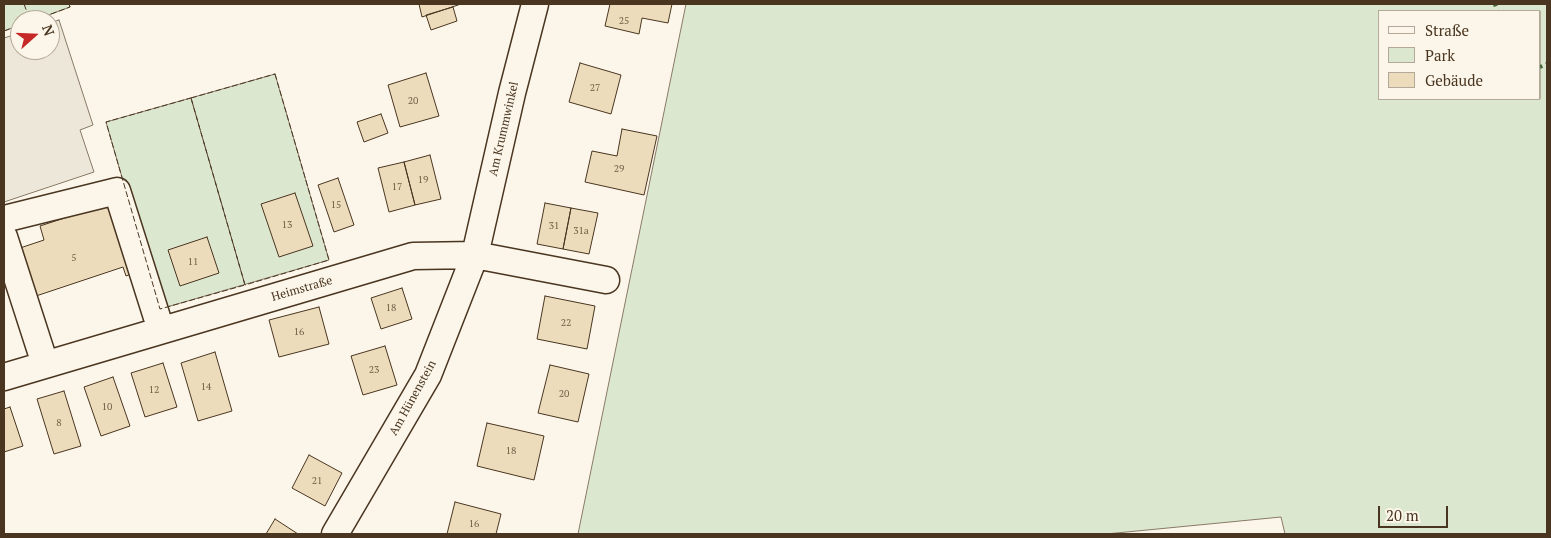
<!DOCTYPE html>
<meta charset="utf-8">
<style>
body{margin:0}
#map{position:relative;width:1551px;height:538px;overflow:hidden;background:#fbf6e9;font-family:"PT Serif",serif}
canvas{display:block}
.frame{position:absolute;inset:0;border:5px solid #4a3520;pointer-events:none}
.legend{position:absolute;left:1378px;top:10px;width:162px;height:90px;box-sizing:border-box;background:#fbf6e9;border:1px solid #b4a999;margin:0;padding:6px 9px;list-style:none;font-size:15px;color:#4a3520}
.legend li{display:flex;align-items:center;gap:10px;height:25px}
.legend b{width:25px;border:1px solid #b4a999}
.north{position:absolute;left:10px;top:10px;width:50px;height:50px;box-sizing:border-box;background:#fbf6e9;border:1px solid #b4a999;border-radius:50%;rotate:70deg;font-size:14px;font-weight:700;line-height:20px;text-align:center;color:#4a3520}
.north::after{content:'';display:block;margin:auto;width:18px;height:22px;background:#c62828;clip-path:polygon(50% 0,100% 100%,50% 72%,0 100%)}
.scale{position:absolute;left:1378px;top:506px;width:70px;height:22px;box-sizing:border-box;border:2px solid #4a3520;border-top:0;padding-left:6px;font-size:15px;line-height:18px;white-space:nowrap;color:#4a3520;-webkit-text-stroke:4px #fbf6e9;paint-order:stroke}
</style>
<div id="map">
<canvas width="1551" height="538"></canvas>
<div class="frame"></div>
<ul class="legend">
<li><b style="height:6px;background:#fbf6e9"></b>Straße</li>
<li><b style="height:14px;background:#dce7d0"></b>Park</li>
<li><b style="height:14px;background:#ecdcbc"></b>Gebäude</li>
</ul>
<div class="north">N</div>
<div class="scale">20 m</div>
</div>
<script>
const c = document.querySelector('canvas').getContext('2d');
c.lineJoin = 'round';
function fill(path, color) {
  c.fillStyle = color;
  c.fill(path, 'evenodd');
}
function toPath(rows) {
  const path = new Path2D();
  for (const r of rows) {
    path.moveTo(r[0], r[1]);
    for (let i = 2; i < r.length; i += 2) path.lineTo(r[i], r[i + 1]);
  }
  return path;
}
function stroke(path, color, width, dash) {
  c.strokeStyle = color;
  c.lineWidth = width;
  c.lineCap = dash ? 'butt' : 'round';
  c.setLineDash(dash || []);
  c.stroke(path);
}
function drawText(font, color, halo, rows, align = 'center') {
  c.font = font + ' "PT Serif",serif';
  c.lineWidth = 4;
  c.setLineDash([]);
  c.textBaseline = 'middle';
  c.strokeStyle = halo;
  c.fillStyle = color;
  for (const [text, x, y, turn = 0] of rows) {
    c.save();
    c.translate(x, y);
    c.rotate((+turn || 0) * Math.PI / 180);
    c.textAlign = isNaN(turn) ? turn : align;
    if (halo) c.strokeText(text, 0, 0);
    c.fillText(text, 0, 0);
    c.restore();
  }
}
const green = toPath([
 [4,4,69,4,70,7,35,20,20,20,20,25,4,31,4,4],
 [686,4,1547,4,1547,534,1285,534,1281,517,1106,534,578,534,686,4],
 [1380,11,1540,11,1540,99,1380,99,1380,11],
 [275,74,329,260,160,309,106,122,275,74]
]);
fill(green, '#dce7d0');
stroke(green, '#887966', 1);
const parking = toPath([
 [59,20,93,125,80,130,94,172,4,202,4,38,20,33,20,50,50,50,50,23,59,20]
]);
fill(parking, '#ede7d9');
stroke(parking, '#887966', 1);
const building = toPath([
 [419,4,461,4,422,17,419,4],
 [610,4,672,4,668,23,642,18,639,34,605,26,610,4],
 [453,7,457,21,431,30,426,15,453,7],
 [580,63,621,75,611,114,569,102,580,63],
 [426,73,439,116,400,127,388,85,426,73],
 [381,114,388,133,364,142,357,122,381,114],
 [622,129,657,136,644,195,585,182,592,151,617,156,622,129],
 [430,155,441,199,415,205,404,162,430,155],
 [404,162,415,205,389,212,378,168,404,162],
 [338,178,354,225,334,232,318,185,338,178],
 [295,193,313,246,279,257,261,204,295,193],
 [113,202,136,272,126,276,123,267,30,298,14,250,44,240,40,226,113,202],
 [545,203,571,208,563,249,537,244,545,203],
 [571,208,598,213,589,254,563,249,571,208],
 [207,237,219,273,180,286,168,250,207,237],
 [402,288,412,319,381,329,371,298,402,288],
 [545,296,595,306,587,349,537,339,545,296],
 [319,307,329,344,279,357,269,320,319,307],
 [385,346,397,385,363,395,351,356,385,346],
 [215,352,232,411,198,421,181,363,215,352],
 [163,363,177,407,145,417,131,373,163,363],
 [550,365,589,374,578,422,538,413,550,365],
 [113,377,130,426,101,436,84,387,113,377],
 [64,391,81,446,54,454,37,399,64,391],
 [10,407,23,446,4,452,4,409,10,407],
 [487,423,544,436,534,480,477,466,487,423],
 [309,455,342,473,325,506,292,488,309,455],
 [455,502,501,514,496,534,447,534,455,502],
 [275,519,298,534,266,534,275,519]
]);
fill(building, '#ecdcbc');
stroke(building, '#4a3520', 1);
const minor = toPath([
 [4,219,117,191,161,330],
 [4,237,45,364],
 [4,377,413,256,475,255,606,280],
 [335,534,428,375,475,255,512,93,535,4]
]);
stroke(minor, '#4a3520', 29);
stroke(minor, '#fbf6e9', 26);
stroke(toPath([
 [1495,4,1497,11],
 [1540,67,1547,64]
]), '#436837', 4, [2.5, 4]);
stroke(toPath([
 [24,4,30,20],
 [35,20,70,7,69,4],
 [4,31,20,25],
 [275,74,329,260,245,285,191,98,275,74],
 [191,98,245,285,160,309,106,122,191,98]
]), '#4a3520', 1, [6, 2.5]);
drawText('10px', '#725f47', null, [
 ["25",624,21],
 ["27",595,88],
 ["20",413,101],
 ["29",619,169],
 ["19",423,180],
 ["17",397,187],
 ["15",336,205],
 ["13",287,225],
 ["31",554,226],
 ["31a",581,231],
 ["5",74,258],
 ["11",193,262],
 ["18",391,308],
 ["22",566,323],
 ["16",299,332],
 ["23",374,370],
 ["14",206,387],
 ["12",154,390],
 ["20",564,394],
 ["10",107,407],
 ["8",59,423],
 ["18",511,451],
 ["21",317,481],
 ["16",474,524]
]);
drawText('12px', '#4a3520', '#fbf6e9', [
 ["Am Krummwinkel",504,129,-77],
 ["Heimstraße",302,289,-16],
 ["Am Hünenstein",413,398,-61]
]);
</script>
